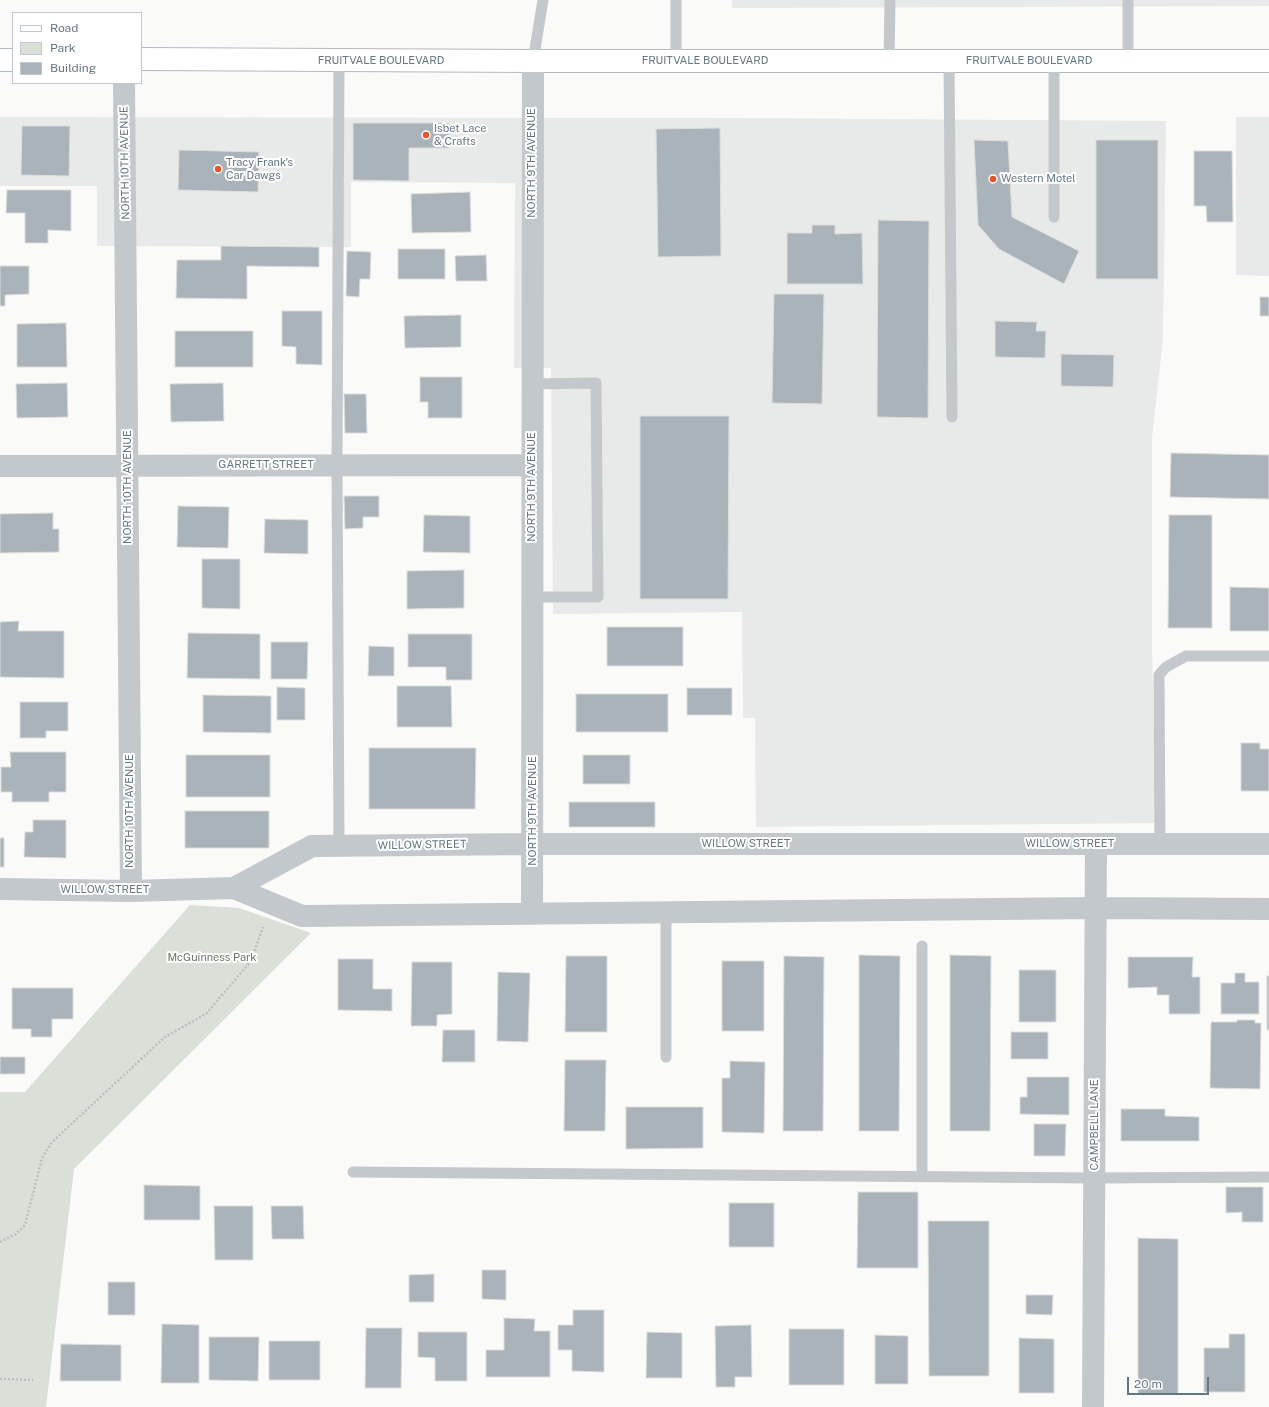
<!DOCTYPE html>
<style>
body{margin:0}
#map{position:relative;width:1269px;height:1407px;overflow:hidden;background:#fafaf8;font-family:"Public Sans",sans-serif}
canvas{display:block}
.legend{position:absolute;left:12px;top:12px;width:130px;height:72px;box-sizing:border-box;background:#fff;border:1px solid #c1c8cd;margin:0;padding:5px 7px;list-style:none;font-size:12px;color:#657683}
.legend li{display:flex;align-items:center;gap:8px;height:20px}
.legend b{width:20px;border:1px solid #c1c8cd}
.scale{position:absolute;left:1127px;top:1377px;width:82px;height:18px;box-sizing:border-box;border:2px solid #657683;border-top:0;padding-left:5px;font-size:12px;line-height:14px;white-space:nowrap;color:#657683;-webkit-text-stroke:3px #fff;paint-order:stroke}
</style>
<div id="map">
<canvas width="1269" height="1407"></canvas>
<ul class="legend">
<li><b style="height:5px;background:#fff"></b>Road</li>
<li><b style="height:11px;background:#dadfd7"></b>Park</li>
<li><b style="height:11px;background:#aab3b9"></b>Building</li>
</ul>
<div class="scale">20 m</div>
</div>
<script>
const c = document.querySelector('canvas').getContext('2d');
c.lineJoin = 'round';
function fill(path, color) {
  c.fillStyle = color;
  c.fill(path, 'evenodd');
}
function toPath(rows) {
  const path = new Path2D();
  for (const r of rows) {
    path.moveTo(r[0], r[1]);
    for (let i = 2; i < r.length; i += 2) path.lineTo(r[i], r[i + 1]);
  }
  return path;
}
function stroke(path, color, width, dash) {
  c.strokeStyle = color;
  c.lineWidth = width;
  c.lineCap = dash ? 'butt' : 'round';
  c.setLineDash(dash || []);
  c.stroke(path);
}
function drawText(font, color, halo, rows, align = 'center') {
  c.font = font + ' "Public Sans",sans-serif';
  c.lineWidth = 4;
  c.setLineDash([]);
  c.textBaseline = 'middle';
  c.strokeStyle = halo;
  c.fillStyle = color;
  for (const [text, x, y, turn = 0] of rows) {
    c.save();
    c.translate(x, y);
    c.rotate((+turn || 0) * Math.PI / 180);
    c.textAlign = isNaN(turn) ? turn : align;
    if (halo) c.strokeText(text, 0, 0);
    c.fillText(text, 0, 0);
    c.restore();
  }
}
fill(toPath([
 [732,0,1269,0,1269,6,732,8],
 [0,117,733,118,1166,121,1163,339,1152,438,1152,646,1156,823,756,827,755,718,743,718,742,612,553,614,551,368,514,368,515,183,351,182,351,247,97,246,97,186,0,186],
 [1236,117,1269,117,1269,276,1236,275]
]), '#e8e9e9');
fill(toPath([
 [190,905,239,908,311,933,74,1169,46,1407,0,1407,0,1092,25,1092]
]), '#dadfd7');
const building = toPath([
 [353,123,449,123,449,148,409,148,409,181,353,180,353,123],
 [22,126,70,126,69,176,21,175,22,126],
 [720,128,721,256,658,257,656,129,720,128],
 [974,140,1008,141,1012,217,1079,251,1064,284,999,249,978,225,974,140],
 [1096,140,1158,140,1158,279,1096,279,1096,140],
 [179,150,259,152,258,192,178,190,179,150],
 [1194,151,1232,151,1233,222,1207,222,1206,206,1194,206,1194,151],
 [7,190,71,190,71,231,48,230,48,243,25,243,25,213,6,213,7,190],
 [470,192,471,232,412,233,411,194,470,192],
 [878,220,929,221,928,418,877,417,878,220],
 [812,225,835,225,835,234,862,233,863,284,787,284,787,233,812,233,812,225],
 [221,246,319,247,319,267,247,266,247,299,176,298,177,260,221,260,221,246],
 [398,249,445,249,445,279,398,279,398,249],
 [347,251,371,252,370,279,360,279,359,297,346,296,347,251],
 [486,255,487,281,456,281,455,256,486,255],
 [0,266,29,266,29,294,5,295,5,306,0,306,0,266],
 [774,294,824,294,822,404,772,403,774,294],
 [1260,297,1269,297,1269,316,1260,316,1260,297],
 [282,311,322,311,322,365,296,364,296,347,282,346,282,311],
 [461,315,461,347,405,348,404,316,461,315],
 [995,321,1037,322,1036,331,1046,331,1045,358,995,357,995,321],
 [66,323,67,367,17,367,17,324,66,323],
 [175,331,253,331,253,367,175,367,175,331],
 [1061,354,1114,355,1113,387,1061,386,1061,354],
 [420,377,462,377,462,418,428,418,428,402,420,402,420,377],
 [67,383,68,417,17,418,16,384,67,383],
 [223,383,224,421,171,422,170,384,223,383],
 [344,394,366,394,367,433,345,433,344,394],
 [640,416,729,416,728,599,640,599,640,416],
 [1171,453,1269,455,1269,499,1170,497,1171,453],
 [344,496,379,496,379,517,363,517,363,528,345,529,344,496],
 [178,506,229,507,228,548,177,547,178,506],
 [53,513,53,529,59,529,59,552,0,553,0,514,53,513],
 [424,515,470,516,470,553,423,552,424,515],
 [1169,515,1212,515,1212,628,1168,628,1169,515],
 [265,519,308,520,308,554,264,553,265,519],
 [202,559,240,559,240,609,202,608,202,559],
 [464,570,464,608,407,609,407,571,464,570],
 [1230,587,1269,588,1269,631,1230,631,1230,587],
 [19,621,18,631,64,631,64,678,0,677,0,622,19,621],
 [607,627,683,627,683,666,607,666,607,627],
 [188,633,260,634,260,679,187,678,188,633],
 [408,634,472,634,472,680,446,680,446,667,408,667,408,634],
 [271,642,308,642,307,679,271,679,271,642],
 [369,646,394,647,394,676,368,676,369,646],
 [397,686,451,686,452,727,397,727,397,686],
 [277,687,305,688,305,720,277,720,277,687],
 [687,688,732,688,732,715,687,715,687,688],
 [576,694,668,694,668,732,576,732,576,694],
 [203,695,271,696,271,733,203,732,203,695],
 [20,702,68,702,68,731,46,731,46,738,20,738,20,702],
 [1241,743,1260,743,1260,749,1269,749,1269,791,1241,791,1241,743],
 [369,748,476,748,475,809,369,809,369,748],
 [10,752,66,752,66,792,49,792,49,802,12,802,12,792,1,792,1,767,11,767,10,752],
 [186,755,270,755,270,797,186,797,186,755],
 [583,755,630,755,630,784,583,784,583,755],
 [569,802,655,802,655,827,569,827,569,802],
 [185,811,269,811,269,848,185,848,185,811],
 [33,820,66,820,66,858,24,857,25,832,33,832,33,820],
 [0,838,4,838,4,867,0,867,0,838],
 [859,955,900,956,899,1131,859,1131,859,955],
 [950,955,991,956,990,1131,950,1131,950,955],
 [566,956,607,956,607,1032,565,1032,566,956],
 [784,956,824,957,823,1131,783,1131,784,956],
 [1128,957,1193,957,1192,977,1200,977,1200,1014,1169,1014,1169,995,1157,995,1157,987,1128,988,1128,957],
 [338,959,373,959,373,989,392,989,392,1011,338,1010,338,959],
 [722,961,764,961,764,1031,722,1031,722,961],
 [412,962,452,962,452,1014,437,1015,437,1026,411,1026,412,962],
 [1019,970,1056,970,1056,1022,1019,1022,1019,970],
 [498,972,530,973,528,1042,497,1041,498,972],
 [1235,973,1245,973,1245,982,1259,982,1259,1014,1221,1014,1221,983,1235,983,1235,973],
 [1267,976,1269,976,1269,1030,1267,1030,1267,976],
 [12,988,73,988,73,1019,52,1019,52,1037,31,1037,31,1029,12,1029,12,988],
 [1237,1020,1255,1020,1255,1023,1261,1023,1260,1089,1210,1088,1211,1022,1237,1022,1237,1020],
 [443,1030,475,1030,475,1062,442,1062,443,1030],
 [1011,1032,1048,1032,1048,1059,1011,1059,1011,1032],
 [0,1057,25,1057,25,1074,0,1074,0,1057],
 [565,1060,606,1060,605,1131,564,1131,565,1060],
 [730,1061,765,1062,764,1133,722,1132,722,1078,730,1078,730,1061],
 [1027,1077,1069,1077,1069,1115,1020,1114,1020,1097,1027,1097,1027,1077],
 [626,1107,703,1107,703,1148,626,1149,626,1107],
 [1121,1109,1165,1109,1165,1116,1199,1117,1199,1141,1121,1141,1121,1109],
 [1034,1124,1066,1124,1065,1156,1034,1156,1034,1124],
 [144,1185,200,1186,200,1220,144,1220,144,1185],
 [1226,1187,1263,1187,1263,1222,1242,1222,1242,1212,1226,1213,1226,1187],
 [858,1192,918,1192,918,1268,857,1268,858,1192],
 [729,1203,774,1203,774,1247,729,1247,729,1203],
 [214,1206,253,1206,253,1260,215,1260,214,1206],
 [271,1206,303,1206,304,1239,272,1239,271,1206],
 [928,1221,989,1221,989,1376,929,1376,928,1221],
 [1138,1238,1178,1239,1178,1394,1138,1394,1138,1238],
 [482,1270,506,1270,506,1300,482,1299,482,1270],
 [434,1274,434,1302,409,1302,409,1275,434,1274],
 [108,1282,135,1282,135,1315,108,1315,108,1282],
 [1026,1295,1053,1295,1052,1315,1026,1314,1026,1295],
 [573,1310,604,1310,604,1372,572,1371,572,1350,558,1350,558,1325,573,1325,573,1310],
 [504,1318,535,1319,534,1331,550,1331,550,1377,486,1377,486,1350,504,1350,504,1318],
 [162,1324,199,1325,199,1383,161,1383,162,1324],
 [751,1325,752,1377,735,1377,735,1387,716,1387,715,1326,751,1325],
 [366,1328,402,1328,401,1388,365,1388,366,1328],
 [789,1329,844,1329,844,1385,789,1385,789,1329],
 [418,1332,467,1332,467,1381,435,1381,435,1358,418,1357,418,1332],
 [647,1332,682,1333,682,1378,646,1378,647,1332],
 [1229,1334,1245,1334,1245,1392,1204,1392,1204,1348,1229,1348,1229,1334],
 [875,1335,908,1336,908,1384,875,1384,875,1335],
 [209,1337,259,1337,258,1381,209,1380,209,1337],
 [1019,1338,1054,1339,1054,1393,1019,1393,1019,1338],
 [269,1341,320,1341,320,1380,269,1380,269,1341],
 [61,1344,121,1345,121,1381,60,1381,61,1344]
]);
fill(building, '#aab3b9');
stroke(building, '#dcdcda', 1);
const secondary = toPath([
 [141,59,533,61,1269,61],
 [0,60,13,60]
]);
stroke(secondary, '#b3babf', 24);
stroke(toPath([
 [0,1242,16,1234,25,1225,42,1158,52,1142,165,1037,207,1013,251,961,263,927],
 [0,1379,33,1380]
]), '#bbbfc2', 2.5, [2, 2]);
stroke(toPath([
 [1128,0,1128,61],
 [339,61,337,465,339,845],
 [533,61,543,0],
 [676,61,676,0],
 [889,61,890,0],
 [949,61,952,417],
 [1054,61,1054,217],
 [532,384,596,383,598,597,532,597],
 [1160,844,1159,675,1166,667,1186,656,1269,656],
 [666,913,666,1057],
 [922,946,922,1176],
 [353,1172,1094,1178,1269,1177]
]), '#c3c8cc', 11);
stroke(toPath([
 [124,83,131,891],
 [0,466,532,465],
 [234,888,312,846,533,844,1269,844],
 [0,889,131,891,234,888,302,916,1096,908,1269,909],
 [532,913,533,61],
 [1093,1407,1096,844]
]), '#c3c8cc', 22);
stroke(secondary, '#fff', 22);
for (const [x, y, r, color] of [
 [426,135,4,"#e4572e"],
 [218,169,4,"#e4572e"],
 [993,179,4,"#e4572e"]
]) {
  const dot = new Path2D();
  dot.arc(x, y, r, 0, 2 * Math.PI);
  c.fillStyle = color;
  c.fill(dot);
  stroke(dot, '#fff', 1.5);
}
drawText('11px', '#657683', '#fff', [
 ["FRUITVALE BOULEVARD",381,61],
 ["FRUITVALE BOULEVARD",705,61],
 ["FRUITVALE BOULEVARD",1029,61],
 ["NORTH 10TH AVENUE",125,163,-91],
 ["NORTH 9TH AVENUE",532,163,-90],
 ["GARRETT STREET",266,465],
 ["NORTH 10TH AVENUE",128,487,-90],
 ["NORTH 9TH AVENUE",532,487,-90],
 ["NORTH 10TH AVENUE",130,811,-90],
 ["NORTH 9TH AVENUE",533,811,-90],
 ["WILLOW STREET",746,844],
 ["WILLOW STREET",1070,844],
 ["WILLOW STREET",422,845,-1],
 ["WILLOW STREET",105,890],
 ["CAMPBELL LANE",1095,1125,-90]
]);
drawText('11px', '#657683', '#fff', [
 ["Isbet Lace",434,129],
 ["& Crafts",434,142],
 ["Tracy Frank's",226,163],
 ["Car Dawgs",226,176],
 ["Western Motel",1001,179]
], 'left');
drawText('11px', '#687a64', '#fff', [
 ["McGuinness Park",212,958]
]);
</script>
